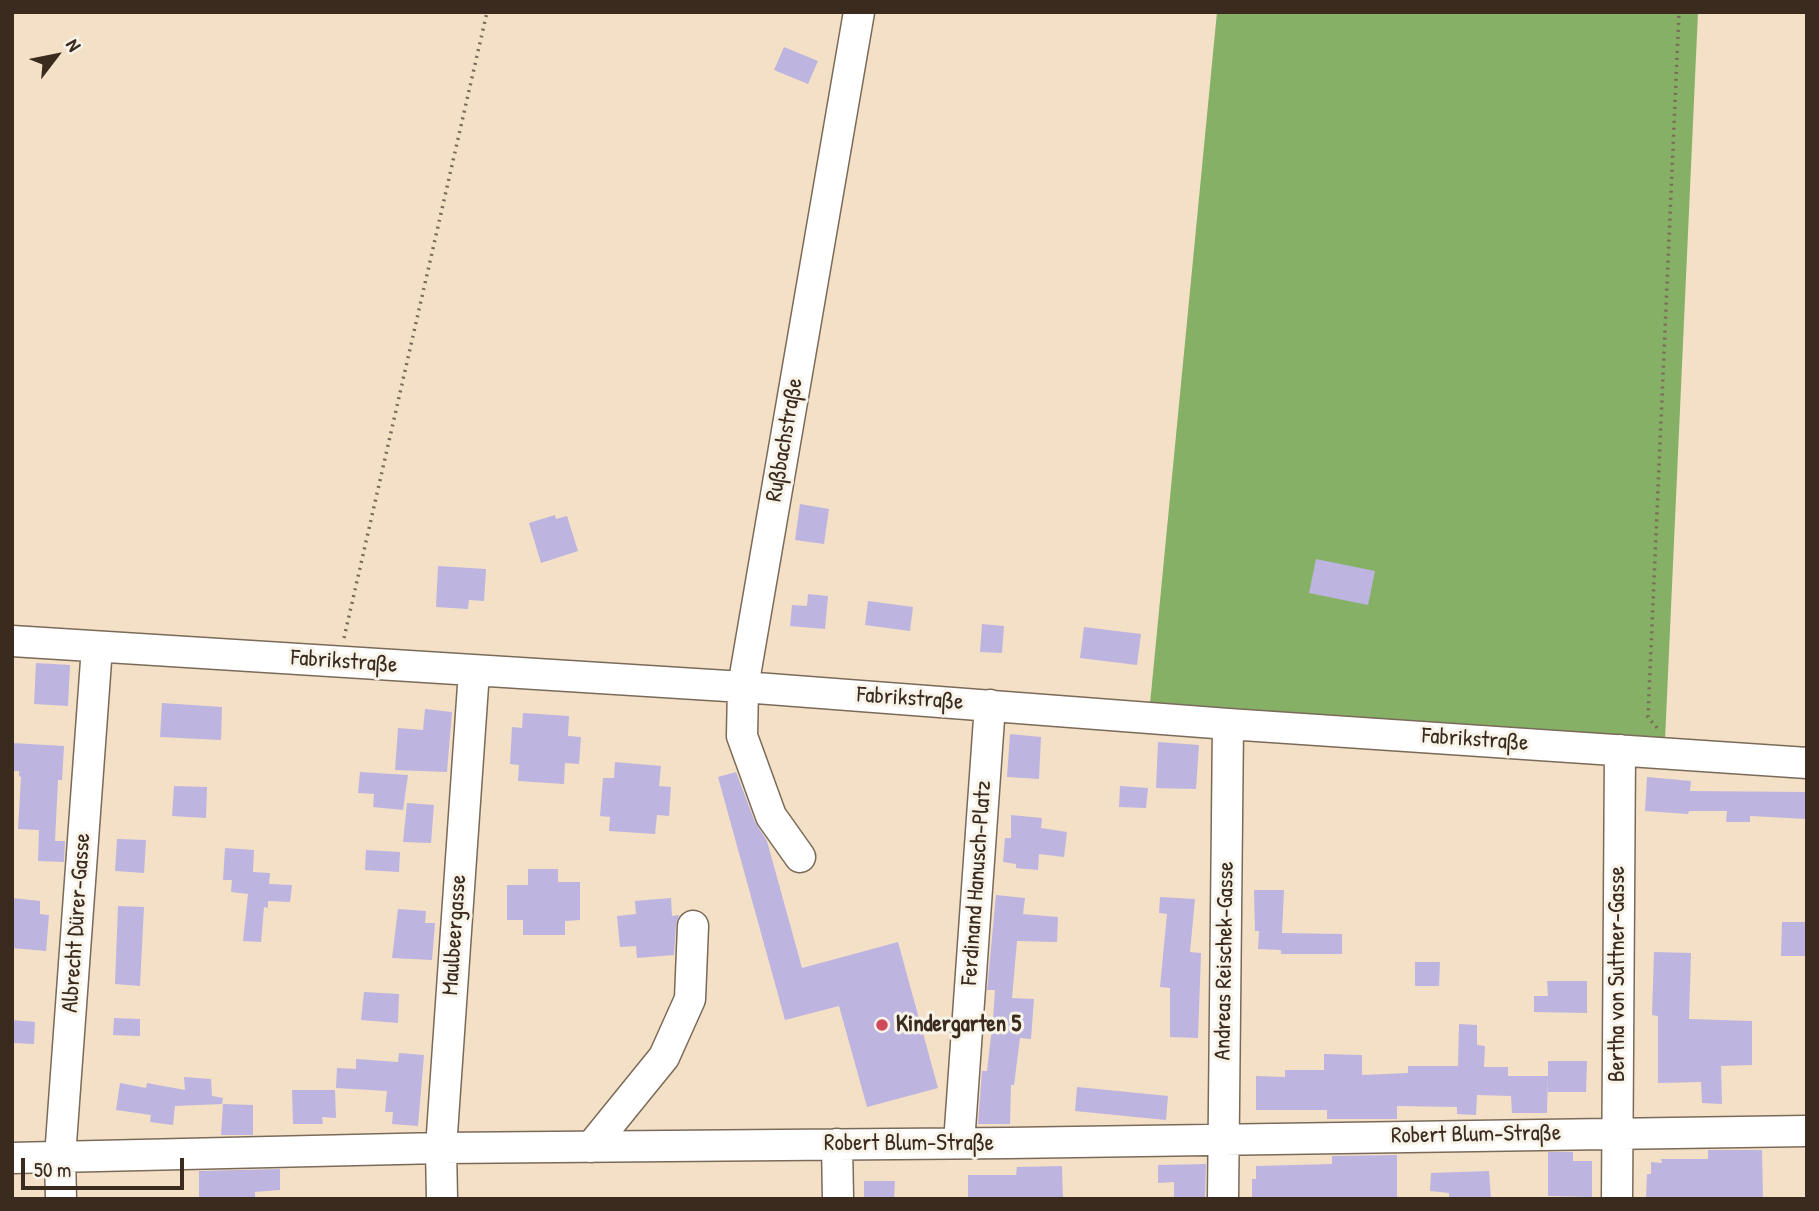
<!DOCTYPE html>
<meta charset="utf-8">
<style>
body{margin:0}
#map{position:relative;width:1819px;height:1211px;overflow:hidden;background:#f3e0c6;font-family:"Patrick Hand",sans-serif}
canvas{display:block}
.frame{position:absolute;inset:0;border:14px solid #3b2a1e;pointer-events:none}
.north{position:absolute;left:21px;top:21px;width:70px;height:70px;-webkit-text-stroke:5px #f7f3e8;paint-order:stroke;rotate:58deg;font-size:19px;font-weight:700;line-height:28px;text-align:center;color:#3b2a1e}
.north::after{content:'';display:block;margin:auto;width:24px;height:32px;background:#3b2a1e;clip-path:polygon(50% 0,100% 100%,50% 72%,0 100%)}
.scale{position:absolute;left:21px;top:1158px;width:163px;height:32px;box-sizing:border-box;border:4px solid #3b2a1e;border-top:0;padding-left:9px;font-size:21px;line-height:24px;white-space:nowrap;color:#3b2a1e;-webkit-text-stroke:5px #f7f3e8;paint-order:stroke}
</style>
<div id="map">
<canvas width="1819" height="1211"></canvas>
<div class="frame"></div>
<div class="north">N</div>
<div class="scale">50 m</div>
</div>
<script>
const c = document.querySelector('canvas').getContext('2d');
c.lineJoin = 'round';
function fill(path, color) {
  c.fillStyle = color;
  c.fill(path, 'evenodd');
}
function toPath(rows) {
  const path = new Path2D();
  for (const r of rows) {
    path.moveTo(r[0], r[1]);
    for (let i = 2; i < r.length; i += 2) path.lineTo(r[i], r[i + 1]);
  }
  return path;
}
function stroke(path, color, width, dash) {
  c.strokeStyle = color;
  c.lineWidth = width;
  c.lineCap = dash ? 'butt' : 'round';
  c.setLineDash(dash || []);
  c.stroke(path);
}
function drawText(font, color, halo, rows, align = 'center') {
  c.font = font + ' "Patrick Hand",sans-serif';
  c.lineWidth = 6;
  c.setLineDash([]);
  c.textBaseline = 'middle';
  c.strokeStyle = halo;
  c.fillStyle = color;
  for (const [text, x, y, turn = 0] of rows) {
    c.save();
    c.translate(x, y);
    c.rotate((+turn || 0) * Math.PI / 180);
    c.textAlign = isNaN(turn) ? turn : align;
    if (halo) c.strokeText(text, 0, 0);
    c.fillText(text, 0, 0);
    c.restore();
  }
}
fill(toPath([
 [1217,12,1698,12,1665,740,1150,704]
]), '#85b066');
fill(toPath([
 [784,47,818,61,808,84,774,70],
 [800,504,829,509,824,544,795,540],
 [555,515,556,519,567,516,578,551,541,563,529,523],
 [1316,559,1375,571,1368,605,1309,593],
 [438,566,486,569,484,601,469,600,468,609,436,607],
 [808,594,828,596,825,629,790,626,792,605,807,606],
 [868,601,913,607,910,631,865,625],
 [982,624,1004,626,1002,653,980,652],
 [1084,627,1141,634,1137,665,1080,658],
 [36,663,70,665,68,706,34,704],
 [162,703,222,707,221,740,160,737],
 [425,709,452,712,447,772,395,770,398,728,423,730],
 [523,713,569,716,568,736,581,737,579,764,565,763,564,784,518,781,519,765,510,764,512,727,522,728],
 [1010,734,1041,737,1039,779,1007,777],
 [1158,742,1199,745,1196,789,1156,788],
 [12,743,64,746,62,780,58,780,55,841,65,841,64,862,38,861,39,830,18,829,21,777,19,776,19,771,12,771],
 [615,762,661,766,659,786,671,787,669,816,657,815,655,834,609,831,610,817,600,816,603,778,614,778],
 [360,772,408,775,403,810,373,807,374,794,358,793],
 [736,772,755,822,767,841,802,968,898,942,938,1088,867,1107,839,1006,785,1020,718,777],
 [1647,777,1691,781,1690,791,1807,792,1807,819,1750,816,1750,822,1726,822,1727,811,1689,811,1688,814,1645,811],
 [174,786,207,787,206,818,172,816],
 [1120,786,1148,788,1146,808,1119,807],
 [407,803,434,805,431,843,403,842],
 [1011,815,1042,818,1041,828,1067,832,1064,857,1039,854,1038,870,1016,868,1016,864,1003,862,1005,838,1011,838],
 [117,839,146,840,144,873,115,871],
 [225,848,254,850,253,872,270,873,269,884,292,885,290,902,268,901,268,908,264,907,261,942,243,941,248,894,231,892,232,880,223,880],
 [366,850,400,852,399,872,365,870],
 [528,869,558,869,558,882,580,882,580,920,565,921,565,935,523,935,523,920,507,920,507,885,528,885],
 [1254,890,1284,890,1282,933,1342,934,1342,954,1281,954,1281,950,1258,949,1259,931,1255,931],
 [996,895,1025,898,1023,914,1058,917,1057,942,1017,941,1012,998,1034,999,1031,1039,1020,1038,1014,1085,1011,1085,1010,1124,978,1124,982,1071,987,1071,993,1019,995,990,987,990],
 [1160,897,1195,899,1190,952,1201,953,1198,1038,1170,1037,1170,988,1160,987,1167,914,1159,913],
 [12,898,40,901,40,914,49,915,46,951,12,948],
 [671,898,672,916,679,915,676,925,674,955,637,958,636,946,620,947,617,916,636,914,635,901],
 [118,906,144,907,140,986,115,984],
 [398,909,426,911,425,923,435,923,432,960,392,958],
 [1782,922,1807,922,1807,956,1781,956],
 [1654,952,1691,953,1689,1019,1752,1021,1752,1065,1721,1066,1722,1104,1702,1103,1701,1082,1658,1083,1658,1016,1652,1015],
 [1415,962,1440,962,1439,986,1415,986],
 [1547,981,1587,981,1587,1013,1534,1012,1534,996,1548,996],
 [364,992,399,994,398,1023,361,1020],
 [114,1018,140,1019,140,1036,113,1035],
 [12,1020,35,1022,34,1044,12,1043],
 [1459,1024,1477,1025,1477,1045,1485,1046,1484,1067,1508,1067,1508,1076,1548,1076,1547,1113,1512,1113,1511,1096,1477,1095,1476,1115,1457,1114,1457,1107,1397,1106,1397,1119,1327,1119,1327,1110,1256,1110,1256,1076,1285,1077,1285,1070,1324,1070,1324,1054,1362,1055,1362,1075,1408,1073,1408,1066,1458,1066],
 [399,1053,424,1055,418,1126,392,1124,393,1112,385,1112,387,1091,336,1088,337,1068,356,1069,356,1059,398,1062],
 [1548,1061,1587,1061,1586,1092,1548,1092],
 [184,1077,211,1079,212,1096,223,1098,222,1104,175,1106,173,1125,150,1122,151,1115,116,1110,120,1083,146,1088,147,1083,185,1090],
 [1077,1087,1168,1096,1166,1120,1075,1111],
 [292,1090,335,1090,336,1118,322,1117,323,1124,293,1124],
 [223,1104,253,1105,253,1135,221,1135],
 [1708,1150,1762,1150,1763,1199,1646,1199,1647,1174,1651,1174,1651,1162,1662,1163,1661,1159,1708,1159],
 [1548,1152,1573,1152,1573,1161,1592,1161,1592,1197,1548,1196],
 [1397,1155,1397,1199,1252,1199,1252,1179,1256,1179,1256,1166,1332,1164,1332,1156],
 [1206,1164,1205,1199,1174,1199,1174,1182,1158,1183,1158,1165],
 [1062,1166,1063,1199,968,1199,968,1175,1016,1175,1017,1167],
 [280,1169,280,1190,255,1192,255,1199,199,1199,199,1171],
 [1489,1171,1491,1199,1449,1199,1449,1193,1430,1191,1431,1173],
 [864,1181,895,1181,894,1199,864,1199]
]), '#beb4e0');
const minor = toPath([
 [12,641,743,687,1228,724,1807,763],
 [800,857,771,816,742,736,743,687,859,12],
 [959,1143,990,705],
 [837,1144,838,1199],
 [591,1147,664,1057,690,999,693,926],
 [12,1158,441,1148,1008,1143,1807,1131],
 [61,1199,60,1157,97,647],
 [442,1199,441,1148,474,671],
 [1223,1199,1228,724],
 [1617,1199,1620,750]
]);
stroke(minor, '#7b6a59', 33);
stroke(toPath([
 [344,638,487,12],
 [1657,728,1648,717,1679,12]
]), '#7b6a59', 3.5, [2, 5]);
stroke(minor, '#fff', 30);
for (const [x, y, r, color] of [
 [882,1025,7,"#d1495b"]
]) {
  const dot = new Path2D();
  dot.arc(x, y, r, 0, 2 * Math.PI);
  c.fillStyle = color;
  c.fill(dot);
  stroke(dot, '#f7f3e8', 2.5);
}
drawText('23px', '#3b2a1e', '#f7f3e8', [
 ["Rußbachstraße",785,440,-80],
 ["Fabrikstraße",344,662,4],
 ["Fabrikstraße",910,699,4],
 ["Fabrikstraße",1475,740,4],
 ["Ferdinand Hanusch-Platz",977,883,-86],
 ["Albrecht Dürer-Gasse",77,923,-86],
 ["Maulbeergasse",455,935,-86],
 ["Andreas Reischek-Gasse",1225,961,-89],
 ["Bertha von Suttner-Gasse",1618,974,-90],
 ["Robert Blum-Straße",1476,1135,-1],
 ["Robert Blum-Straße",909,1144]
]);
drawText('bold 23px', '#3b2a1e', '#f7f3e8', [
 ["Kindergarten 5",896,1025]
], 'left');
</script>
